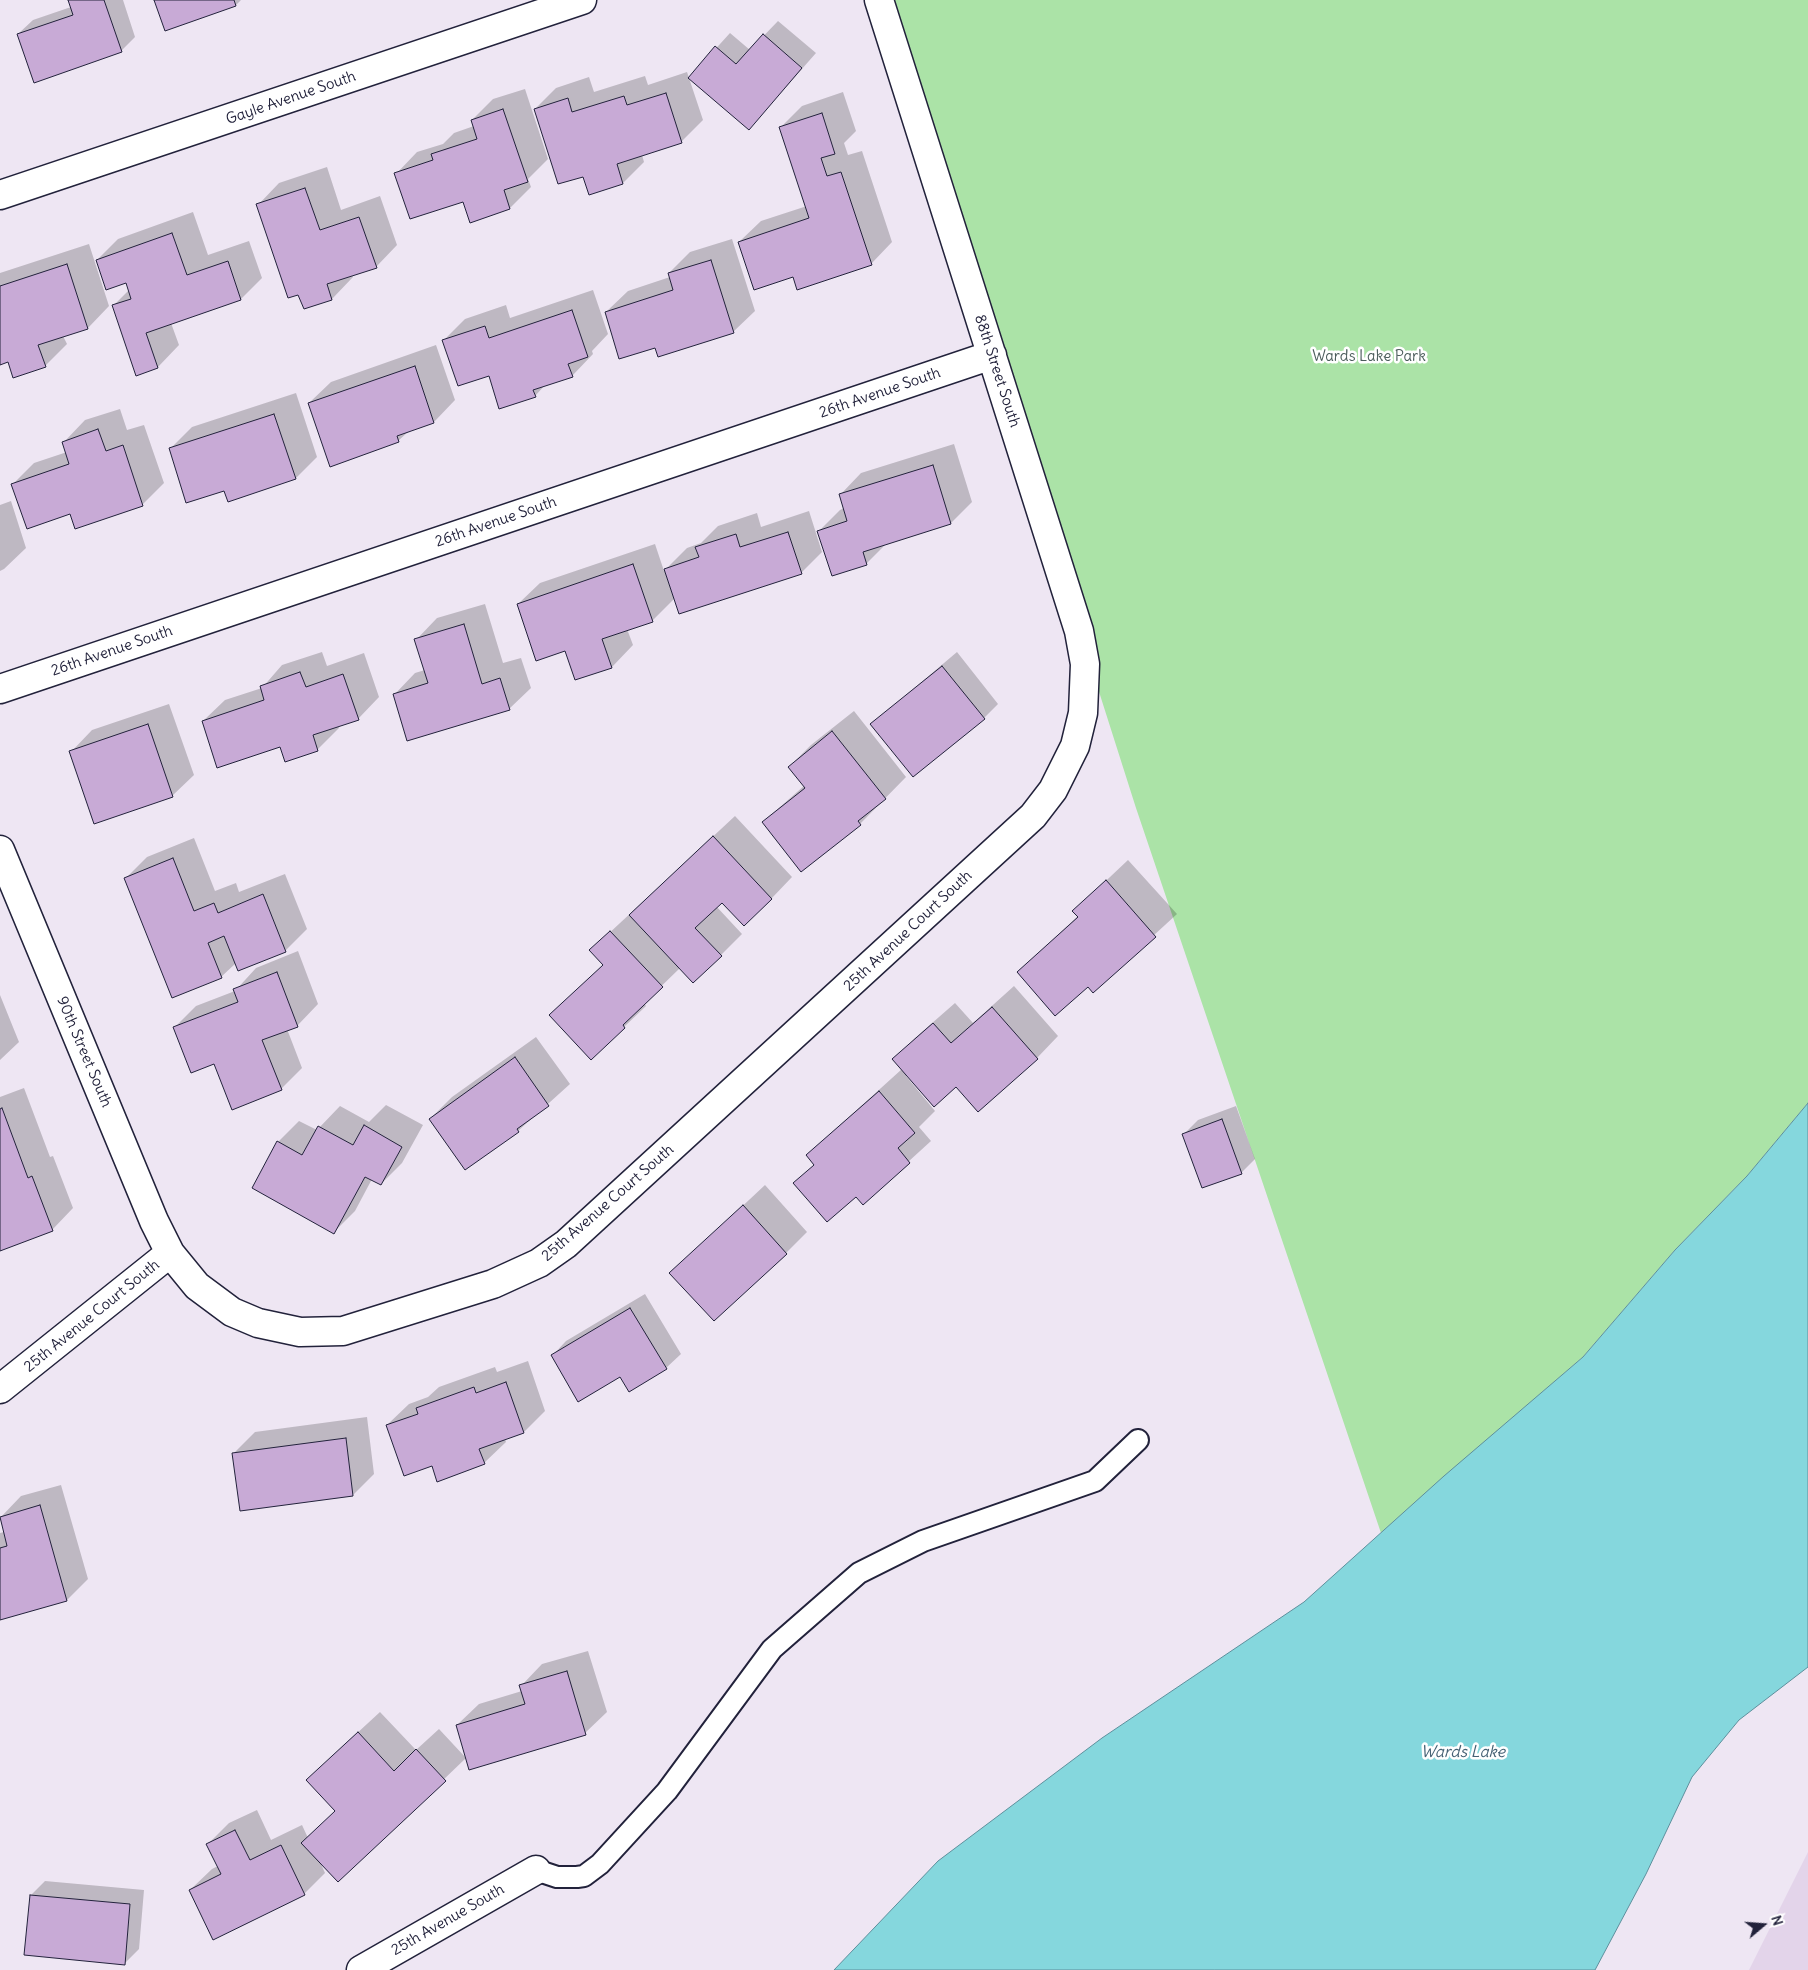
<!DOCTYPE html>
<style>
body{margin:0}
#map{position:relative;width:1808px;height:1970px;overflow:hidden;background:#eee6f3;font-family:Delius,sans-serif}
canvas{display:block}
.north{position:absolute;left:1738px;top:1900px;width:50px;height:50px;-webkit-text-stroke:4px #fff;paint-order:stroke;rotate:72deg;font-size:14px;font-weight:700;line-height:20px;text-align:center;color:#22223b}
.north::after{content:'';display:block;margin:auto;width:18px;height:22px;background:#22223b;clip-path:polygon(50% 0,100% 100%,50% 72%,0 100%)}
</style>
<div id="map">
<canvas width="1808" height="1970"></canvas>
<div class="north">N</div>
</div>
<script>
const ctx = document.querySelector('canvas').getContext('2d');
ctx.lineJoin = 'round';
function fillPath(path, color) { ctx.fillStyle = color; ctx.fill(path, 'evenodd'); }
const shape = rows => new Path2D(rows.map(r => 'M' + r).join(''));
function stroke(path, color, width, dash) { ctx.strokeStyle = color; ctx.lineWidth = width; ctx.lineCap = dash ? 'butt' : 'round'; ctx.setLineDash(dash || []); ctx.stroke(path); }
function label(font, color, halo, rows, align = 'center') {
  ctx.font = font + ' Delius,sans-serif'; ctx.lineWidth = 5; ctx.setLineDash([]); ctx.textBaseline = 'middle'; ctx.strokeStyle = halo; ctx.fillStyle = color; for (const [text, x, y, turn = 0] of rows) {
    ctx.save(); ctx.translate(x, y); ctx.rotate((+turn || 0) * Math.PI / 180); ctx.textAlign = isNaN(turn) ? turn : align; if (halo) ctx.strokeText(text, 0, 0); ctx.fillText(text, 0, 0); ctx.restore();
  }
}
fillPath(shape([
 [1808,1852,1808,1970,1749,1970]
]), '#e3d4ea');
fillPath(shape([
 [879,0,1808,0,1808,1103,1747,1176,1675,1250,1583,1357,1381,1533,1136,808]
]), '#abe3a7');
const water = shape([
 [1808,1103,1808,1667,1739,1720,1692,1777,1646,1874,1595,1970,834,1970,938,1861,1102,1738,1304,1602,1444,1476,1583,1357,1675,1250,1747,1176,1808,1103]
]);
fillPath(water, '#85d7dd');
stroke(water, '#5d8f9c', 1);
fillPath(shape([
 [69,0,123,0,135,37,121,51,18,34,33,20,71,7],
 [155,0,241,0,236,5],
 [778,21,816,53,749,129,690,77,730,33,750,50],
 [687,72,703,120,681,142,642,155,644,162,623,183,590,193,584,175,535,109,556,88,589,77,594,92,645,76,648,85],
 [525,89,548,159,528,179,531,187,510,208,464,200,396,174,417,152,443,144,454,133,474,126,472,120,493,99],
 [843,92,856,131,844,143,848,155,862,151,892,242,871,264,794,275,739,242,761,221,807,206,781,127,802,106],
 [327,167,341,210,380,196,397,245,376,267,352,275,353,277,332,299,305,308,258,205,279,183],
 [193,212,208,255,249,241,262,278,241,299,171,323,179,345,158,367,137,374,114,305,129,290,126,282,97,260,118,239],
 [732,239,755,311,733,332,656,346,606,312,628,291,670,277,669,273,690,252],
 [89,244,109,306,88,328,63,336,67,344,45,366,9,361,0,364,0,273],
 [593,290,608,334,592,351,593,354,572,376,546,384,535,396,489,375,443,341,465,319,506,305,510,318],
 [436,345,455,400,434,422,409,431,398,441,309,403,331,382],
 [296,393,317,457,296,478,225,489,170,449,192,427],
 [120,409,127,430,144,425,164,483,142,505,71,513,13,484,34,463,67,452,64,442,85,420],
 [954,444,972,502,951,523,886,544,866,564,819,531,840,510,844,508,840,495,861,473],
 [11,501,26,548,4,569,0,571,0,505],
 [809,511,822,552,801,573,675,598,652,621,627,629,633,645,612,667,576,679,566,649,518,604,540,583,655,544,664,571,687,548,701,543,718,526,757,513,761,527],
 [485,604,503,663,521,658,531,688,509,709,394,695,415,673,425,670,416,640,437,618],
 [322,652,327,666,364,653,379,697,358,719,338,725,339,728,317,750,280,745,203,721,225,700,262,688,282,665],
 [957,652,998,704,984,718,872,724],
 [169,704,194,775,172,796,71,752,92,730],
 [854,711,906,777,860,824,763,822,805,785,789,767,811,745],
 [735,816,792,877,771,899,722,901,716,906,742,934,721,955,680,968,644,1003,646,1006,624,1027,572,994,604,964,591,950],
 [194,838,215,891,236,883,239,892,285,874,307,929,285,951,236,963,221,977,126,878,147,857],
 [1128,860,1177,914,1093,991,1088,986,1018,972,1078,916,1074,911],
 [298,951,318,1004,297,1026,287,1029,302,1068,281,1089,214,1062,175,1027,196,1006,235,991,256,968],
 [1014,986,1058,1036,1037,1058,978,1110,956,1086,907,1075,906,1076,935,1111,919,1127,931,1141,863,1203,856,1195,795,1184,815,1164,807,1155,902,1069,894,1060,915,1038,955,1003,973,1023],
 [0,995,19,1042,0,1060],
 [536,1037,570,1084,518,1131,430,1119,452,1097],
 [24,1088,50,1157,53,1156,73,1208,52,1230,0,1250,0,1097],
 [386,1105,423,1125,402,1163,381,1184,372,1179,355,1211,334,1232,278,1142,299,1121,317,1130,340,1106,369,1122],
 [1236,1106,1255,1159,1241,1173,1184,1134,1198,1120],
 [765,1185,807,1232,786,1253,671,1273],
 [645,1294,681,1354,666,1368,630,1390,621,1376,552,1356,566,1341],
 [528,1361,545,1411,524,1432,505,1439,506,1442,484,1463,433,1465,387,1425,409,1404,428,1397,439,1387,495,1367,497,1372],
 [367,1417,374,1474,353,1495,234,1453,255,1432],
 [61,1485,88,1579,67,1600,0,1619,0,1533,4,1532,0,1518,21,1496],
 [588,1651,607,1712,585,1733,457,1725,479,1704,522,1691,521,1686,542,1664],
 [380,1712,416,1750,439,1729,466,1758,338,1881,321,1864,325,1873,304,1894,190,1890,212,1869,218,1866,208,1844,229,1823,257,1810,271,1840,302,1825,308,1838,337,1810,329,1759],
 [45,1881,144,1890,139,1949,124,1964,25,1954,31,1895]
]), '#0003');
const building = shape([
 [68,0,104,0,122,52,34,83,17,34,73,15,68,0],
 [154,0,234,0,236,6,165,31,154,0],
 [763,34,802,68,749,130,688,78,715,46,736,64,763,34],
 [666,93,682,143,617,164,623,184,589,195,583,177,558,184,534,109,568,98,572,112,624,96,627,105,666,93],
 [503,109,528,182,504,190,510,209,470,223,463,202,410,219,394,173,433,160,431,154,477,139,471,120,503,109],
 [822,113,835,154,821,158,827,176,841,172,872,265,797,290,793,277,754,290,738,242,809,218,779,127,822,113],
 [305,188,320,230,359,217,377,268,327,284,332,300,304,309,298,295,288,298,256,204,305,188],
 [172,233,187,275,228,261,241,300,146,333,158,368,136,376,112,305,131,299,126,283,106,290,96,260,172,233],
 [711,260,734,333,658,357,655,348,619,359,605,312,673,290,668,273,711,260],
 [67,264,88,329,38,345,46,367,13,378,8,362,0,365,0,286,67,264],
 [572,310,588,357,568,364,573,377,533,390,536,397,499,409,489,376,458,386,442,340,485,326,489,338,572,310],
 [415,366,434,423,397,436,399,442,330,467,308,403,415,366],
 [274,414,296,479,228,502,224,491,186,503,169,448,274,414],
 [98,429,106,451,123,445,143,506,75,529,70,514,27,529,11,484,69,464,62,442,98,429],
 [933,465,951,524,863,552,867,565,832,576,817,531,847,521,839,494,933,465],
 [788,532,802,574,679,614,664,569,699,557,695,547,736,534,740,547,788,532],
 [633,564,653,622,602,639,612,668,575,680,565,651,536,661,517,604,633,564],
 [464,624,482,684,500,678,510,710,407,741,393,694,428,683,414,639,464,624],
 [942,666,985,719,913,777,870,724,942,666],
 [300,672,306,687,343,674,359,720,313,735,318,751,285,762,280,747,217,768,202,721,264,700,260,686,300,672],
 [148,724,173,797,94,824,69,751,148,724],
 [832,731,886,799,858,821,861,825,801,872,762,822,805,788,788,767,832,731],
 [713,836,772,899,744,926,722,903,695,928,722,956,693,983,629,915,713,836],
 [173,858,194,911,214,903,218,913,263,894,286,952,238,971,224,936,208,943,222,978,172,998,124,878,173,858],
 [1106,880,1156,937,1093,993,1088,987,1055,1016,1017,972,1078,917,1072,911,1106,880],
 [610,931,663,987,623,1025,625,1028,591,1060,549,1015,603,965,589,950,610,931],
 [277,972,298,1027,262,1040,282,1090,232,1110,214,1064,191,1073,173,1027,238,1002,233,989,277,972],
 [992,1007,1038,1059,978,1112,956,1087,934,1107,892,1059,933,1023,951,1043,992,1007],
 [515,1057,549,1106,517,1129,519,1132,465,1170,429,1119,515,1057],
 [879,1091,915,1133,898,1148,910,1163,863,1205,856,1197,827,1222,793,1183,814,1165,806,1155,879,1091],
 [2,1108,28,1178,32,1176,53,1231,0,1251,0,1109,2,1108],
 [1222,1119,1242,1174,1202,1188,1182,1134,1222,1119],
 [364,1125,402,1147,381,1185,365,1177,334,1234,252,1188,277,1141,302,1155,318,1126,353,1145,364,1125],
 [743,1205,787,1254,714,1321,669,1273,743,1205],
 [630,1308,667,1369,629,1392,620,1377,578,1402,551,1355,630,1308],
 [506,1382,524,1433,479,1449,485,1464,437,1482,432,1466,404,1476,386,1425,418,1414,416,1408,474,1387,476,1393,506,1382],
 [346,1438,353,1496,240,1511,232,1453,346,1438],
 [40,1505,67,1601,0,1620,0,1548,7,1546,0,1517,40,1505],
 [567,1671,586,1735,469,1770,456,1725,525,1704,519,1685,567,1671],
 [358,1732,394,1771,416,1749,446,1781,338,1882,301,1843,335,1811,306,1780,358,1732],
 [235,1830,250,1860,281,1845,305,1895,213,1940,189,1890,221,1874,206,1844,235,1830],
 [30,1895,130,1904,125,1965,24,1955,30,1895]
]);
fillPath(building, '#c8aad6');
stroke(building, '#22223b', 1);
const service = shape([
 [536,1870,557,1877,577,1877,584,1876,600,1864,667,1791,772,1649,859,1573,923,1541,1095,1481,1138,1440]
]);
const minor = shape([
 [0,195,582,0],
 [0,689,992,355],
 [0,850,154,1221,170,1253,197,1286,232,1312,258,1323,300,1332,343,1331,493,1284,539,1263,566,1244,1033,816,1053,790,1075,746,1083,713,1085,664,1079,631,879,0],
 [0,1389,170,1253],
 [361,1970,536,1870]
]);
stroke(service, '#22223b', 24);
stroke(minor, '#22223b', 31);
stroke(service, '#fff', 20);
stroke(minor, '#fff', 28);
label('15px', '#22223b', '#fff', [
 ["Gayle Avenue South",291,98,-19],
 ["88th Street South",997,371,72],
 ["26th Avenue South",880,393,-19],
 ["26th Avenue South",496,522,-19],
 ["26th Avenue South",112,651,-19],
 ["25th Avenue Court South",908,931,-43],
 ["90th Street South",84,1052,67],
 ["25th Avenue Court South",608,1203,-41],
 ["25th Avenue Court South",92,1316,-39],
 ["25th Avenue South",448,1920,-30]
]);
label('15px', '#4b5c5b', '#fff', [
 ["Wards Lake Park",1369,357]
]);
label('italic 16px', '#456174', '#fff', [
 ["Wards Lake",1463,1752]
]);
</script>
